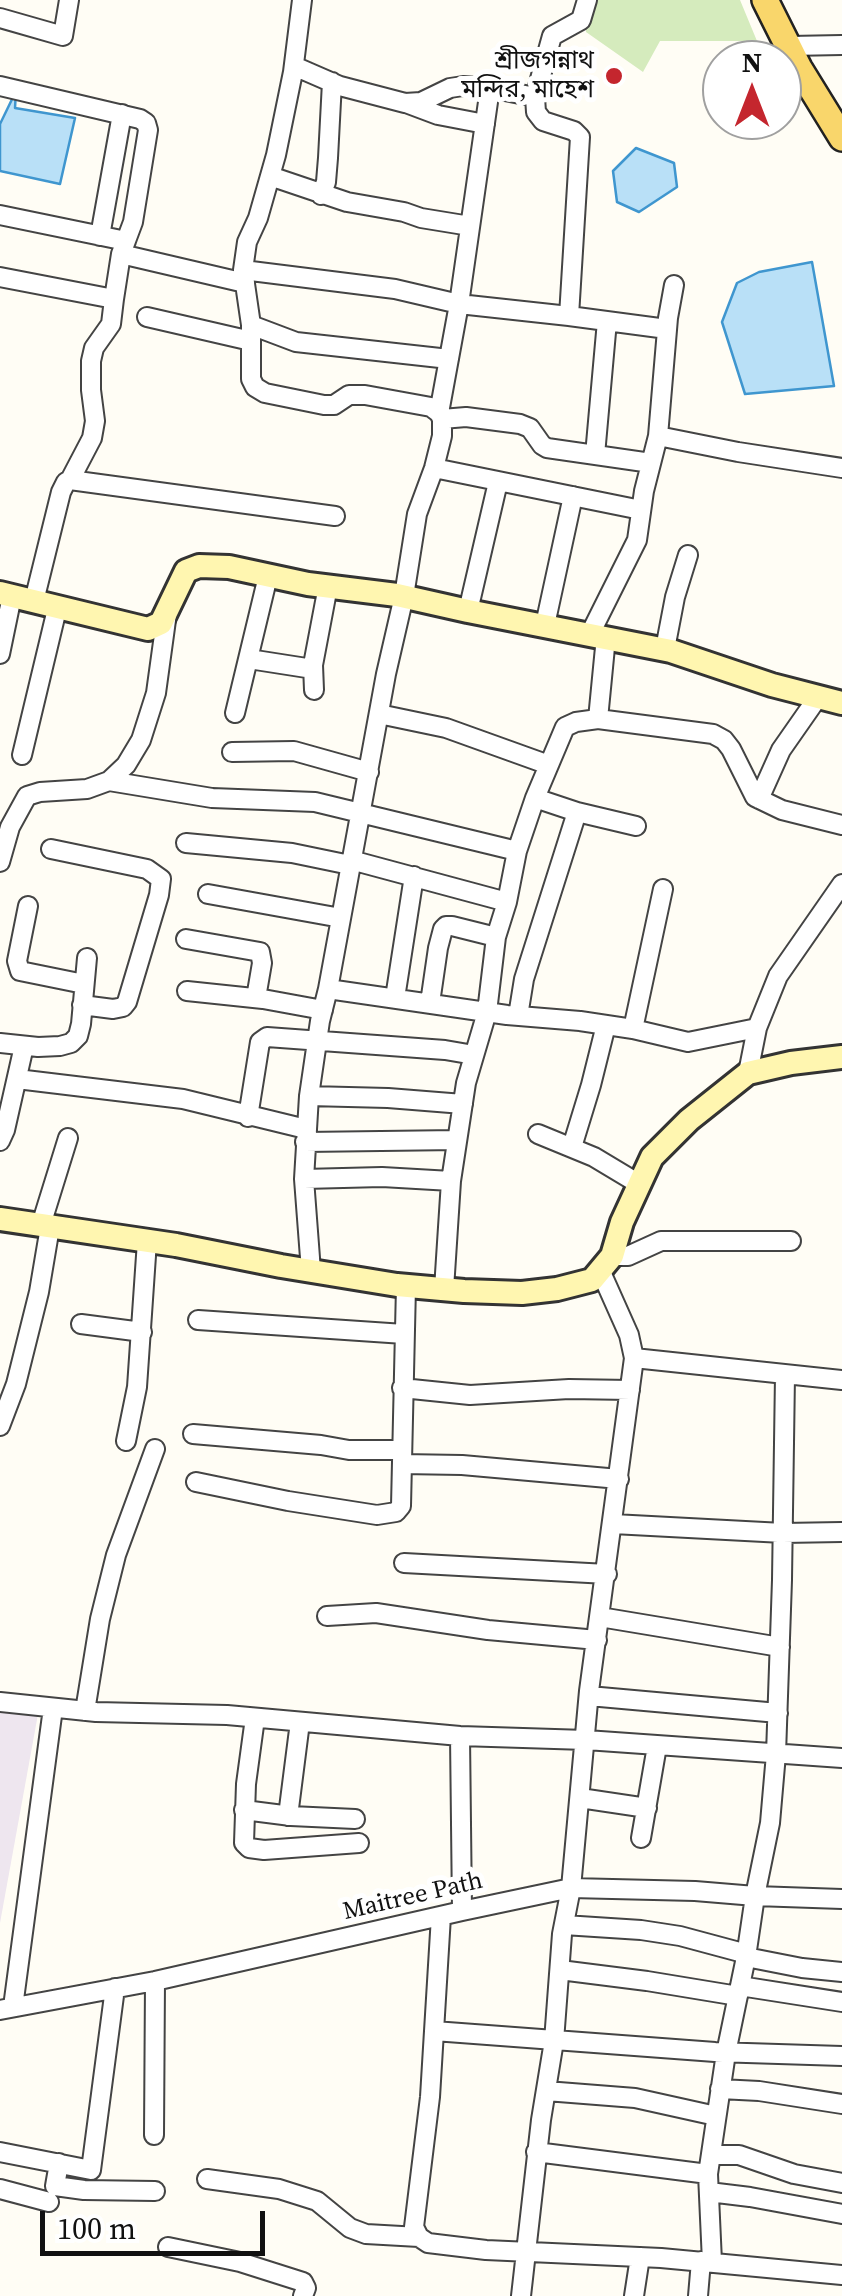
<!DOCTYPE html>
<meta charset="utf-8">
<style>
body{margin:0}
#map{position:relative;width:842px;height:2296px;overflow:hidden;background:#fffdf5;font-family:"Source Serif 4",serif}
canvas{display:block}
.north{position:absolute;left:702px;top:40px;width:100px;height:100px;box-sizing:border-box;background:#fff;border:2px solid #a0a0a0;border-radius:50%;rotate:0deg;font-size:28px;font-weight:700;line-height:40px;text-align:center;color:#111}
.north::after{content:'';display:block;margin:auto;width:35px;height:45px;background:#c4262e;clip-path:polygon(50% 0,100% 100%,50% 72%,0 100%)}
.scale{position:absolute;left:40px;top:2211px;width:225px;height:45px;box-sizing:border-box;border:5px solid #111;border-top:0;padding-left:12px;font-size:30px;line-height:35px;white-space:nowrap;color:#111;-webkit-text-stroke:8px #fff;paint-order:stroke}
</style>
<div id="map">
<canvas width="842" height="2296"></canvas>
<div class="north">N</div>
<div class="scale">100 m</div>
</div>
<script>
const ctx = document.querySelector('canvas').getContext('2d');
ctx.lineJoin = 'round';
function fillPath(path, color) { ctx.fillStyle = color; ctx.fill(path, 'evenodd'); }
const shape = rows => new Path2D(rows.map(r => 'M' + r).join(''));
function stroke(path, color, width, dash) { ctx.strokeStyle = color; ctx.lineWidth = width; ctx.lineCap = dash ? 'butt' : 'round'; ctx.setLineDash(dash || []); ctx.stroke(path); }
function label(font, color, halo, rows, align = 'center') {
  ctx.font = font + ' "Source Serif 4","Noto Sans Bengali",serif'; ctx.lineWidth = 10; ctx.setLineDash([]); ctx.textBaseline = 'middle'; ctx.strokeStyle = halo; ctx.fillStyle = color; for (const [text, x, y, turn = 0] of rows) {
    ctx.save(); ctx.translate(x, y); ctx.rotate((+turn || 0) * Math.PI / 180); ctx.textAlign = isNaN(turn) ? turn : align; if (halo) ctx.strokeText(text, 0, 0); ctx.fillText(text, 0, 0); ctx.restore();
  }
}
fillPath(shape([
 [0,1693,40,1703,0,1923]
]), '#eee6ef');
fillPath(shape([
 [587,0,740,0,757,41,660,41,643,72,586,32]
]), '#d5ebbd');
const water = shape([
 [16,91,15,108,75,118,60,184,0,171,0,124,16,91],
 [636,148,674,163,677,187,639,212,617,202,613,171,636,148],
 [812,262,834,386,745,394,722,322,737,283,759,272,812,262]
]);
fillPath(water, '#b9e0f7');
stroke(water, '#3f96cf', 2.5);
const street = shape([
 [302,0,293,72,276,155,258,218,247,242,243,270,251,325,251,379,255,387,265,393,324,405,334,405,349,395,365,395,431,407,439,413,442,419,442,436,434,468,417,514,404,596,386,674,328,989,320,1021,309,1096,304,1179,311,1271],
 [0,18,63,36,69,0],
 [790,46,842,45],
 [294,66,340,86,405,103,421,102,450,88,463,86,490,88,535,97],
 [0,86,140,119,146,123,148,130,133,222,121,254,114,299,0,277],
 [406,103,438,115,485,124],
 [270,176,347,202,404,212,421,218,470,226],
 [321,195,326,182,328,158,332,82],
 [0,215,126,241],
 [100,236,122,114],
 [121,254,245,283],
 [243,270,395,289,459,304,569,316,580,137,574,131,543,121,536,112,535,97,552,36,581,20,587,0],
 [569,316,667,329],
 [147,317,251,341],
 [251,325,296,342,449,359],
 [439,413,459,304,490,88],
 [442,419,466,417,520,424,530,428,542,445,547,448,651,463],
 [658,436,738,452,842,468],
 [595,455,607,321],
 [434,468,641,510],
 [70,480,92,438,95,421,91,390,91,361,94,348,111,324,114,299],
 [34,601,61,492,66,482,70,480,335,516],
 [468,611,498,482],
 [545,625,573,496],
 [590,634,637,540,644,491,658,436,668,318,674,285],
 [606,637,598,719,713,734,724,740,731,749,755,797,782,810,842,825],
 [665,649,675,597,688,555],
 [0,654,12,596],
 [249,659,313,669],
 [314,690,313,665,328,586],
 [235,713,268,576],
 [379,714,446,728,549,765],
 [232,752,294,751,369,772],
 [22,755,57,609],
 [109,781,212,798,315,802,517,851],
 [535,798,577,812,636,826],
 [759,799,781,750,818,697],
 [186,843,292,853,350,865],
 [51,849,147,869,161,879,159,895,127,1002,123,1007,113,1009,82,1005],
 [351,860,507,902],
 [0,862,10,827,27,796,40,792,87,789,109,781,126,765,141,740,156,693,167,613],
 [208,894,341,918],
 [28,906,17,961,20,971,84,984],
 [186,939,260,952,262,963,256,998],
 [328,989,507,1015,580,1021,633,1029,688,1042,757,1028],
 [187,991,263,999,323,1010],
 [395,998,414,876],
 [430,1003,438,948,443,929,446,926,452,926,496,937],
 [518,1016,524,979,577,812],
 [633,1029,663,889],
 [0,1043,38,1047,60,1046,71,1043,78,1036,81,1024,87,958],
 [748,1073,757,1028,778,976,842,884],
 [17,1079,183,1099,306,1129],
 [309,1096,388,1098,463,1104],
 [248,1117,260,1042,267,1037,445,1050,474,1055],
 [538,1134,594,1157,639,1184],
 [0,1141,5,1130,24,1046],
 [305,1142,457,1140],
 [572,1147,591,1085,606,1025],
 [304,1179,382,1177,451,1181],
 [41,1225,68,1138],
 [612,1256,628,1256,661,1241,791,1241],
 [600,1270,629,1335,634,1358,842,1380],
 [444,1289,451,1181,466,1083,487,1012,496,937,507,902,517,851,535,798,565,727,576,722,598,719],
 [198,1320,404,1334],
 [81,1324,142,1332],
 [402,1388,470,1395,569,1389,630,1390],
 [0,1426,16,1384,39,1292,50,1227],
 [193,1434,321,1445,349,1450,402,1450],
 [126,1441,137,1387,147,1241],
 [402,1464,462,1465,619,1479],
 [196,1482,288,1501,377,1515,396,1512,401,1506,406,1286],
 [613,1524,783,1533,842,1532],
 [404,1563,607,1574],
 [327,1616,376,1613,488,1630,597,1640],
 [600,1617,780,1647],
 [589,1696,778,1713],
 [0,1702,96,1712,227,1715,460,1736,586,1740,842,1758],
 [85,1711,100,1619,116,1555,155,1449],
 [255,1718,246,1784,244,1843,249,1848,264,1850,359,1843],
 [460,1736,462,1911],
 [580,1798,647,1808],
 [244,1810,291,1816,355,1819],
 [288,1816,300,1722],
 [641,1838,657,1746],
 [441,1916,430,2097,414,2227,419,2237,428,2243,486,2250,661,2258,842,2275],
 [564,1925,641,1930,680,1936,747,1954],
 [746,1957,802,1968,842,1972],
 [560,1970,647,1981,738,1996],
 [740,1986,842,2002],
 [13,2007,53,1708],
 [0,2010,155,1981,462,1911,571,1888,695,1891,755,1896,842,1899],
 [434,2031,715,2052,842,2056],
 [720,2089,759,2091,842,2104],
 [546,2091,635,2098,716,2116],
 [154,2135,155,1981],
 [0,2152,91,2170,115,1988],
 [536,2152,708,2174],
 [711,2155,739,2155,794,2174,842,2183],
 [59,2163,55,2186,84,2190,155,2191],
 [207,2179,279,2189,317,2201,350,2228,366,2234,419,2237],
 [0,2189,49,2202],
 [709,2192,750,2197,842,2214],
 [168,2247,240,2262,303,2282,306,2288,303,2296],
 [712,2262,708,2174,726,2053,746,1957,755,1896,770,1823,776,1754,782,1580,785,1375],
 [521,2296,541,2120,554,2041,562,1934,571,1888,589,1691,634,1358],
 [634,2296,640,2257],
 [698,2296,701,2261]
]);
const secondary = shape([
 [0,593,148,629,161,623,186,571,199,566,229,567,308,584,397,595,468,611,671,651,772,685,842,703],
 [0,1219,176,1245,281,1266,397,1285,464,1291,522,1293,557,1289,592,1280,612,1256,622,1222,652,1157,689,1120,748,1073,791,1063,842,1057]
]);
const primary = shape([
 [765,0,799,68,842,138]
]);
stroke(street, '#444', 22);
stroke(secondary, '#333', 28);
stroke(primary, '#222', 30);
stroke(street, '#fff', 18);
stroke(secondary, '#fff6b0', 22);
stroke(primary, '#f9d66b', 25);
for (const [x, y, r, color] of [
 [614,76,10,"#c4262e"]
]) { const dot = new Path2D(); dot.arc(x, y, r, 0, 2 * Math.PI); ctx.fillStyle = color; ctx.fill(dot); stroke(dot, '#fff', 4); }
label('25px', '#111', '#fff', [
 ["শ্রীজগন্নাথ",594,62],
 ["মন্দির, মাহেশ",594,91]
], 'right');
label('25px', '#111', '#fff', [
 ["Maitree Path",413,1897,-13]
]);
</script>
